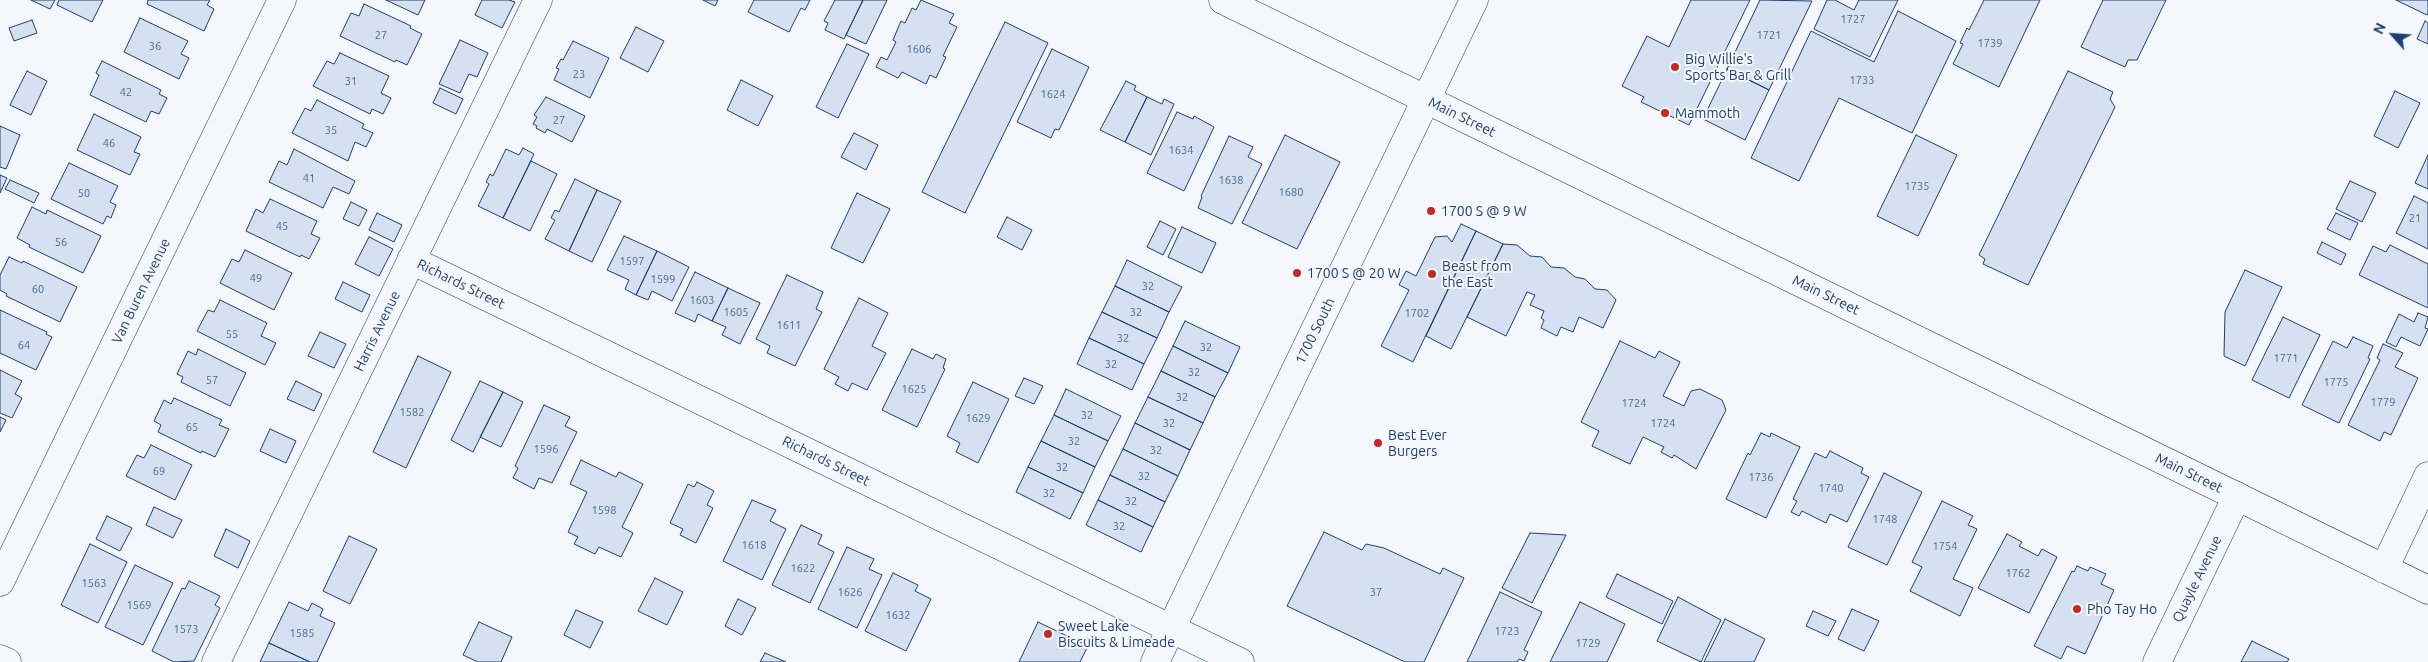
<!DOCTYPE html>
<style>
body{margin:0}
#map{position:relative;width:2428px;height:662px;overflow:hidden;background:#f4f7fb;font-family:Ubuntu,sans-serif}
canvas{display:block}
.north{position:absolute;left:2368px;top:10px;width:50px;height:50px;-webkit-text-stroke:4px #f4f7fb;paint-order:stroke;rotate:296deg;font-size:14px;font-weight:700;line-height:20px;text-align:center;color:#1d3f73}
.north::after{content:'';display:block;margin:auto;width:18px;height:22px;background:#1d3f73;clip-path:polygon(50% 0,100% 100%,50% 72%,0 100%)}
</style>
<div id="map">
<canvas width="2428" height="662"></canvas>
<div class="north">N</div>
</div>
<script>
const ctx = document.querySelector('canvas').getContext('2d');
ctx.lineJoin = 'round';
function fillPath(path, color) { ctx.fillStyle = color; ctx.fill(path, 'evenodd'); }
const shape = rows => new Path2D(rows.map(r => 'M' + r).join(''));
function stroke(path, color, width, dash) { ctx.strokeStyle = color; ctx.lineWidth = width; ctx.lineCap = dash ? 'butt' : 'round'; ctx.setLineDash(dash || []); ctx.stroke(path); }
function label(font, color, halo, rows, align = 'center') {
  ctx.font = font + ' Ubuntu,sans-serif'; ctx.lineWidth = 4; ctx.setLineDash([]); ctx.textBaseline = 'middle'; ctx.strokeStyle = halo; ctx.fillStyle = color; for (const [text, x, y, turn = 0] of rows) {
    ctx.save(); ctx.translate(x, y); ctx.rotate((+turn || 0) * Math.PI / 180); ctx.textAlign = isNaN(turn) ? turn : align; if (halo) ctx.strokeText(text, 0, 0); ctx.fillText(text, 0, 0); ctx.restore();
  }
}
const building = shape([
 [31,0,55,0,50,9,31,0],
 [59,0,103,0,92,22,57,5,59,0],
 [148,0,210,0,207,5,214,9,204,31,147,4,148,0],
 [386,0,425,0,418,15,386,0],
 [482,0,509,0,515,2,502,28,475,15,482,0],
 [703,0,718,0,715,6,703,0],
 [754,0,810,0,805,10,801,8,789,32,748,12,754,0],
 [835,0,863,0,844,39,825,30,828,23,824,21,835,0],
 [863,0,887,0,866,44,846,35,863,0],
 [921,0,954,14,949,23,957,27,943,56,946,57,936,78,930,75,926,84,902,72,898,78,876,67,881,57,887,60,896,42,893,40,901,21,905,23,912,8,916,10,921,0],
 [1691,0,1750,0,1689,125,1641,102,1644,97,1622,86,1647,36,1669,47,1691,0],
 [1760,0,1812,1,1769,90,1727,69,1760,0],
 [1827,0,1835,0,1854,10,1859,0,1898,0,1870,57,1814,29,1827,0],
 [1984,0,2040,0,1999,87,1953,64,1963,44,1960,43,1967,28,1969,30,1984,0],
 [2103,0,2166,0,2137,60,2128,60,2125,67,2081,47,2103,0],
 [2396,0,2428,0,2428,13,2427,15,2396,0],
 [364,4,411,26,410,28,422,34,407,65,396,60,395,62,340,36,351,13,359,16,364,4],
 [1898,11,1956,41,1912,133,1839,98,1799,181,1751,158,1811,31,1874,62,1898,11],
 [140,18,188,41,181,54,189,58,179,79,124,52,140,18],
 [32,20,37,33,14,41,9,28,32,20],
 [2425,21,2428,23,2428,44,2417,39,2425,21],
 [1005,22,1048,43,965,213,922,192,1005,22],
 [636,27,664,41,648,72,620,58,636,27],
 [460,40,488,53,477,77,469,74,460,93,439,84,460,40],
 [573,41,609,58,590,98,554,80,559,69,556,68,561,59,563,60,573,41],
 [847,44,869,54,838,118,816,107,847,44],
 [1052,49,1089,67,1059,130,1055,129,1051,138,1017,122,1052,49],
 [340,53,389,76,381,93,391,98,383,114,372,109,370,114,313,86,327,61,334,64,340,53],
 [102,61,161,90,159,94,167,98,159,114,151,111,146,122,90,95,99,75,96,73,102,61],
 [1727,69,1769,90,1745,140,1703,119,1727,69],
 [27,71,47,81,31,115,10,105,27,71],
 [2068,71,2113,92,2110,99,2115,107,2028,285,1983,264,1985,259,1979,255,2068,71],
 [741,80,773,96,758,126,727,110,741,80],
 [1126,81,1136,86,1134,90,1147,97,1125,142,1100,130,1126,81],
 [440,88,463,99,456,114,433,103,440,88],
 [2395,91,2420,103,2398,148,2374,136,2395,91],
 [546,97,585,116,572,142,547,129,545,133,536,128,537,126,533,124,537,117,534,115,546,97],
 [1147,97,1162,104,1164,99,1174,104,1151,155,1125,142,1147,97],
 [317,100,364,124,362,128,373,133,366,147,355,142,348,161,292,133,305,108,311,111,317,100],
 [1177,112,1193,119,1194,116,1214,127,1184,191,1147,173,1177,112],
 [94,114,141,137,134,152,140,154,130,175,77,150,94,114],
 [0,126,20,135,6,169,0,167,0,126],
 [854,133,878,145,866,170,841,157,854,133],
 [1285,135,1340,162,1297,249,1242,223,1285,135],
 [1916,135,1957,155,1918,236,1877,216,1916,135],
 [1229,136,1253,147,1248,157,1262,164,1232,224,1198,208,1202,197,1201,196,1229,136],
 [523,148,534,154,503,218,478,206,489,184,486,182,490,174,493,176,506,149,519,155,523,148],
 [294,149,355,181,349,194,333,187,323,208,269,182,279,161,287,165,294,149],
 [2428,155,2428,189,2415,183,2428,155],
 [531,161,557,174,530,231,503,218,531,161],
 [69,163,118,186,110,202,116,205,111,218,107,216,103,224,51,199,69,163],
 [0,175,7,178,0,193,0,175],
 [575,179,597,190,569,251,545,239,555,220,551,218,555,210,559,212,575,179],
 [10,180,39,193,34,203,5,189,10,180],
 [2350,181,2376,193,2362,222,2336,209,2350,181],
 [597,190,621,201,592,262,569,251,597,190],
 [857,193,890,209,863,263,831,248,857,193],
 [2414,196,2428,203,2428,249,2396,233,2414,196],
 [270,199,317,221,311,234,320,238,309,259,301,255,300,257,246,231,256,209,263,213,270,199],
 [351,202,367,210,359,226,343,219,351,202],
 [32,207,46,214,47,210,101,236,83,273,29,247,30,245,17,238,32,207],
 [377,213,402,225,394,242,369,230,377,213],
 [2336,213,2358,223,2350,240,2327,229,2336,213],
 [1007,217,1032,230,1022,250,997,237,1007,217],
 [1160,221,1176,229,1163,255,1147,247,1160,221],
 [1461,224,1476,231,1413,362,1381,346,1409,290,1399,285,1406,271,1416,276,1435,237,1447,236,1452,242,1461,224],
 [1182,227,1216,243,1202,273,1168,257,1182,227],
 [1476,231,1503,244,1451,349,1426,336,1476,231],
 [624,236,657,251,636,295,625,289,629,280,607,270,624,236],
 [369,237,393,249,379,276,355,264,369,237],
 [2322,242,2346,254,2341,265,2317,253,2322,242],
 [1503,244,1517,245,1530,256,1542,257,1551,267,1564,268,1575,277,1585,279,1595,289,1607,290,1616,300,1603,328,1579,317,1573,332,1561,327,1557,336,1541,328,1544,320,1541,318,1544,311,1530,305,1535,295,1527,292,1506,336,1467,317,1503,244],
 [2390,245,2428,264,2428,308,2359,275,2373,246,2386,252,2390,245],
 [245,250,292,273,274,310,220,283,232,259,239,262,245,250],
 [657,251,689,267,672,301,652,291,648,300,636,295,657,251],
 [9,257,22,263,23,261,77,287,60,322,6,296,7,294,0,290,0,275,9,257],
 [1127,260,1182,287,1169,312,1115,286,1127,260],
 [2245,270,2282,287,2245,366,2224,356,2225,312,2245,270],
 [695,272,728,288,712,321,698,314,695,322,675,313,695,272],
 [787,275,823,292,816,309,822,312,795,366,767,353,770,346,756,339,787,275],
 [343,282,370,295,362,312,335,299,343,282],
 [1115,286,1169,312,1157,338,1102,312,1115,286],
 [728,288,760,303,740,344,722,335,726,327,712,321,728,288],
 [859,298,888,313,872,346,886,353,867,390,852,383,848,391,835,384,839,377,824,369,859,298],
 [220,300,267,323,261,336,276,343,265,365,197,331,208,310,214,312,220,300],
 [0,310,47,332,46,334,52,337,36,370,0,353,0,310],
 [1102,312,1157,338,1144,364,1089,338,1102,312],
 [2418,313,2428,317,2425,328,2428,329,2420,346,2401,337,2396,347,2386,342,2399,314,2414,322,2418,313],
 [2283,317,2320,335,2289,398,2252,380,2283,317],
 [1185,321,1240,347,1228,373,1173,346,1185,321],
 [320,332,346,344,334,368,308,356,320,332],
 [2353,337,2373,346,2368,358,2370,359,2339,423,2302,405,2333,341,2347,348,2353,337],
 [1089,338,1144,364,1132,390,1077,364,1089,338],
 [1620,341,1655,358,1659,351,1680,362,1663,396,1684,406,1691,391,1700,389,1722,400,1726,410,1696,469,1674,455,1672,458,1661,452,1664,447,1643,437,1630,464,1592,446,1599,431,1581,422,1620,341],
 [2383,344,2403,353,2395,367,2418,378,2391,435,2384,432,2380,441,2348,425,2380,360,2377,358,2383,344],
 [1173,346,1228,373,1215,397,1161,371,1173,346],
 [198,349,246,373,230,406,181,382,183,377,177,374,188,351,196,355,198,349],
 [912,349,933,359,936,354,946,359,943,368,945,369,917,427,882,410,912,349],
 [418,356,451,372,406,468,373,452,418,356],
 [0,370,22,381,15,394,22,398,12,418,0,413,0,370],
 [1161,371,1215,397,1203,423,1148,397,1161,371],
 [1024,378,1043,386,1034,404,1015,396,1024,378],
 [296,381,322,394,314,411,287,399,296,381],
 [480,381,503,392,473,452,451,440,480,381],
 [973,382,1009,399,978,463,956,452,960,443,947,436,973,382],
 [1066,389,1121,416,1108,441,1054,415,1066,389],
 [503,392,523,402,501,447,480,437,503,392],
 [1148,397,1203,423,1190,450,1135,423,1148,397],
 [174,398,222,420,219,425,229,429,215,457,202,451,201,453,158,432,161,425,154,421,164,400,171,404,174,398],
 [544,405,570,417,565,426,577,432,552,483,539,478,534,489,513,478,518,468,515,466,544,405],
 [1054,415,1108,441,1095,467,1041,441,1054,415],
 [0,417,6,420,0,432,0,417],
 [1135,423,1190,450,1178,476,1123,449,1135,423],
 [270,429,296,441,286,463,260,451,270,429],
 [1761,433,1770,437,1771,433,1800,447,1766,518,1726,499,1748,453,1750,455,1761,433],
 [1041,441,1095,467,1083,493,1028,467,1041,441],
 [151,445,192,465,175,500,126,476,137,455,144,458,151,445],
 [1123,449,1178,476,1165,502,1110,475,1123,449],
 [1830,451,1863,468,1861,473,1869,477,1847,522,1830,514,1826,523,1802,511,1799,516,1791,512,1797,501,1793,499,1815,453,1826,458,1830,451],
 [581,460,616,477,619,472,643,484,622,527,633,533,621,557,599,547,595,554,574,544,578,537,568,532,587,492,570,484,581,460],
 [1028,467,1083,493,1070,519,1016,492,1028,467],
 [1884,473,1922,492,1887,565,1848,547,1884,473],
 [1110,475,1165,502,1153,527,1098,500,1110,475],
 [697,482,714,491,707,505,713,508,696,543,680,535,683,529,670,523,688,484,694,487,697,482],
 [752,500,776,510,770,521,786,529,762,580,723,561,752,500],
 [1098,500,1153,527,1141,552,1086,525,1098,500],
 [1942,501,1973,516,1968,525,1977,529,1953,579,1973,588,1960,616,1910,591,1922,567,1912,562,1942,501],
 [154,507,182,520,173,538,146,525,154,507],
 [107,516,132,528,120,551,96,539,107,516],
 [801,525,822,535,818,544,834,552,810,603,772,585,801,525],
 [226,529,250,541,238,568,214,556,226,529],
 [1324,532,1362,550,1366,544,1384,548,1440,574,1443,568,1464,578,1424,662,1405,662,1287,606,1324,532],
 [1530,533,1566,535,1532,603,1502,588,1530,533],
 [2007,534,2022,542,2019,546,2038,556,2042,549,2057,557,2029,613,1978,588,2007,534],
 [349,536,377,549,350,604,323,591,349,536],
 [90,544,127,562,98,623,61,605,90,544],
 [847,547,874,559,869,569,882,575,857,628,818,609,847,547],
 [135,565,173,583,143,645,105,627,135,565],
 [2077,566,2088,571,2090,567,2106,574,2101,584,2114,590,2085,654,2067,646,2061,659,2034,646,2072,571,2074,572,2077,566],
 [893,573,918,585,915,591,931,599,906,651,865,631,893,573],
 [1617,574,1673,601,1662,624,1606,597,1617,574],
 [655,578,683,592,667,625,638,611,655,578],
 [189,581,220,596,215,605,220,608,194,661,174,662,152,651,182,588,185,589,189,581],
 [1500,592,1542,612,1524,650,1528,652,1524,661,1519,659,1517,662,1467,662,1500,592],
 [1678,597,1721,620,1701,662,1657,641,1678,597],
 [738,599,756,608,742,635,725,626,738,599],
 [289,602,308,611,312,603,323,609,320,616,335,623,317,662,310,662,269,643,289,602],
 [1580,602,1625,624,1607,662,1550,662,1580,602],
 [1852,609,1879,621,1864,651,1838,639,1852,609],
 [576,610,603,622,590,648,564,635,576,610],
 [1813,611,1836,621,1828,636,1806,626,1813,611],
 [1725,619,1765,639,1754,662,1704,662,1725,619],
 [479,622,512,637,501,662,478,662,463,655,479,622],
 [1038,622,1088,646,1080,662,1019,662,1038,622],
 [2252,641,2289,659,2287,662,2241,662,2252,641],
 [269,643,310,662,260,662,269,643],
 [765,653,786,662,760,662,765,653]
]);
fillPath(building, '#d5e0f0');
stroke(building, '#1d3f73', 1);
const street = shape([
 [411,260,1240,662],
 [2384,569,2428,476],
 [0,582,282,0],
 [0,659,7,662],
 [216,662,538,0],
 [2157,662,2237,496]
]);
const secondary = shape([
 [1223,0,2428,590],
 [1155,662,1474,0]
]);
stroke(street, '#1d3f73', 29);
stroke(secondary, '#1d3f73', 29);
stroke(street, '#f4f7fb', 28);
stroke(secondary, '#f4f7fb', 28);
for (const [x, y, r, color] of [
 [1675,67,5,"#c62828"],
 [1665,113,5,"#c62828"],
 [1431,211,5,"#c62828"],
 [1297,273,5,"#c62828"],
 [1432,274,5,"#c62828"],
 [1378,443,5,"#c62828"],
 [2077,609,5,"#c62828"],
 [1048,634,5,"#c62828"]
]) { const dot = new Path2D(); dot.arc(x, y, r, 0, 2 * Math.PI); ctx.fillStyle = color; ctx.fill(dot); stroke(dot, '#f4f7fb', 2); }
label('11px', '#4b6792', null, [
 ["1727",1853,19],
 ["27",381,35],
 ["1721",1769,35],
 ["1739",1990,43],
 ["36",155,46],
 ["1606",919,49],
 ["23",579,74],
 ["1733",1862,80],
 ["31",351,81],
 ["42",126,92],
 ["1624",1053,94],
 ["27",559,120],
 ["35",331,130],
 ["46",109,143],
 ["1634",1181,150],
 ["41",309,178],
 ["1638",1231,180],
 ["1735",1917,186],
 ["1680",1291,192],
 ["50",84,193],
 ["21",2415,218],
 ["45",282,226],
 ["56",61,242],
 ["1597",632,261],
 ["49",256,278],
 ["1599",663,279],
 ["32",1148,286],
 ["60",38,289],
 ["1603",702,300],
 ["1605",736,312],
 ["32",1136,312],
 ["1702",1417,313],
 ["1611",789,325],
 ["55",232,334],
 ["32",1123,338],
 ["64",24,345],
 ["32",1206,347],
 ["1771",2286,358],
 ["32",1111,364],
 ["32",1194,372],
 ["57",212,380],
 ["1775",2336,382],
 ["1625",914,389],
 ["32",1182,397],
 ["1779",2383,402],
 ["1724",1634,403],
 ["1582",412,412],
 ["32",1087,415],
 ["1629",978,418],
 ["32",1169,423],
 ["1724",1663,423],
 ["65",192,427],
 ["32",1074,441],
 ["1596",546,449],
 ["32",1156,450],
 ["32",1062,467],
 ["69",159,471],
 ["32",1144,476],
 ["1736",1761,477],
 ["1740",1831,488],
 ["32",1049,493],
 ["32",1131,501],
 ["1598",604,510],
 ["1748",1885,519],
 ["32",1119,526],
 ["1618",754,545],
 ["1754",1945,546],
 ["1622",803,568],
 ["1762",2018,573],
 ["1563",94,583],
 ["1626",850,592],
 ["37",1376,592],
 ["1569",139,605],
 ["1632",898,615],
 ["1573",186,629],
 ["1723",1507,631],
 ["1585",302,633],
 ["1729",1588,643]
]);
label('14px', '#1d3f73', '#f4f7fb', [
 ["Big Willie's",1685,59],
 ["Sports Bar & Grill",1685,75],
 ["Mammoth",1675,113],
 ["1700 S @ 9 W",1441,211],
 ["Beast from",1442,266],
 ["the East",1442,282],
 ["1700 S @ 20 W",1307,273],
 ["Best Ever",1388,435],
 ["Burgers",1388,451],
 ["Pho Tay Ho",2087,609],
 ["Sweet Lake",1058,626],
 ["Biscuits & Limeade",1058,642]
], 'left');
label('14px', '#1d3f73', '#f4f7fb', [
 ["Main Street",1462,117,26],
 ["Richards Street",461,284,26],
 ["Van Buren Avenue",141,291,-64],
 ["Main Street",1826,295,26],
 ["Harris Avenue",377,331,-64],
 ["1700 South",1315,331,-64],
 ["Richards Street",826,461,26],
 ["Main Street",2189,473,26],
 ["Quayle Avenue",2197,579,-64]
]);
</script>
